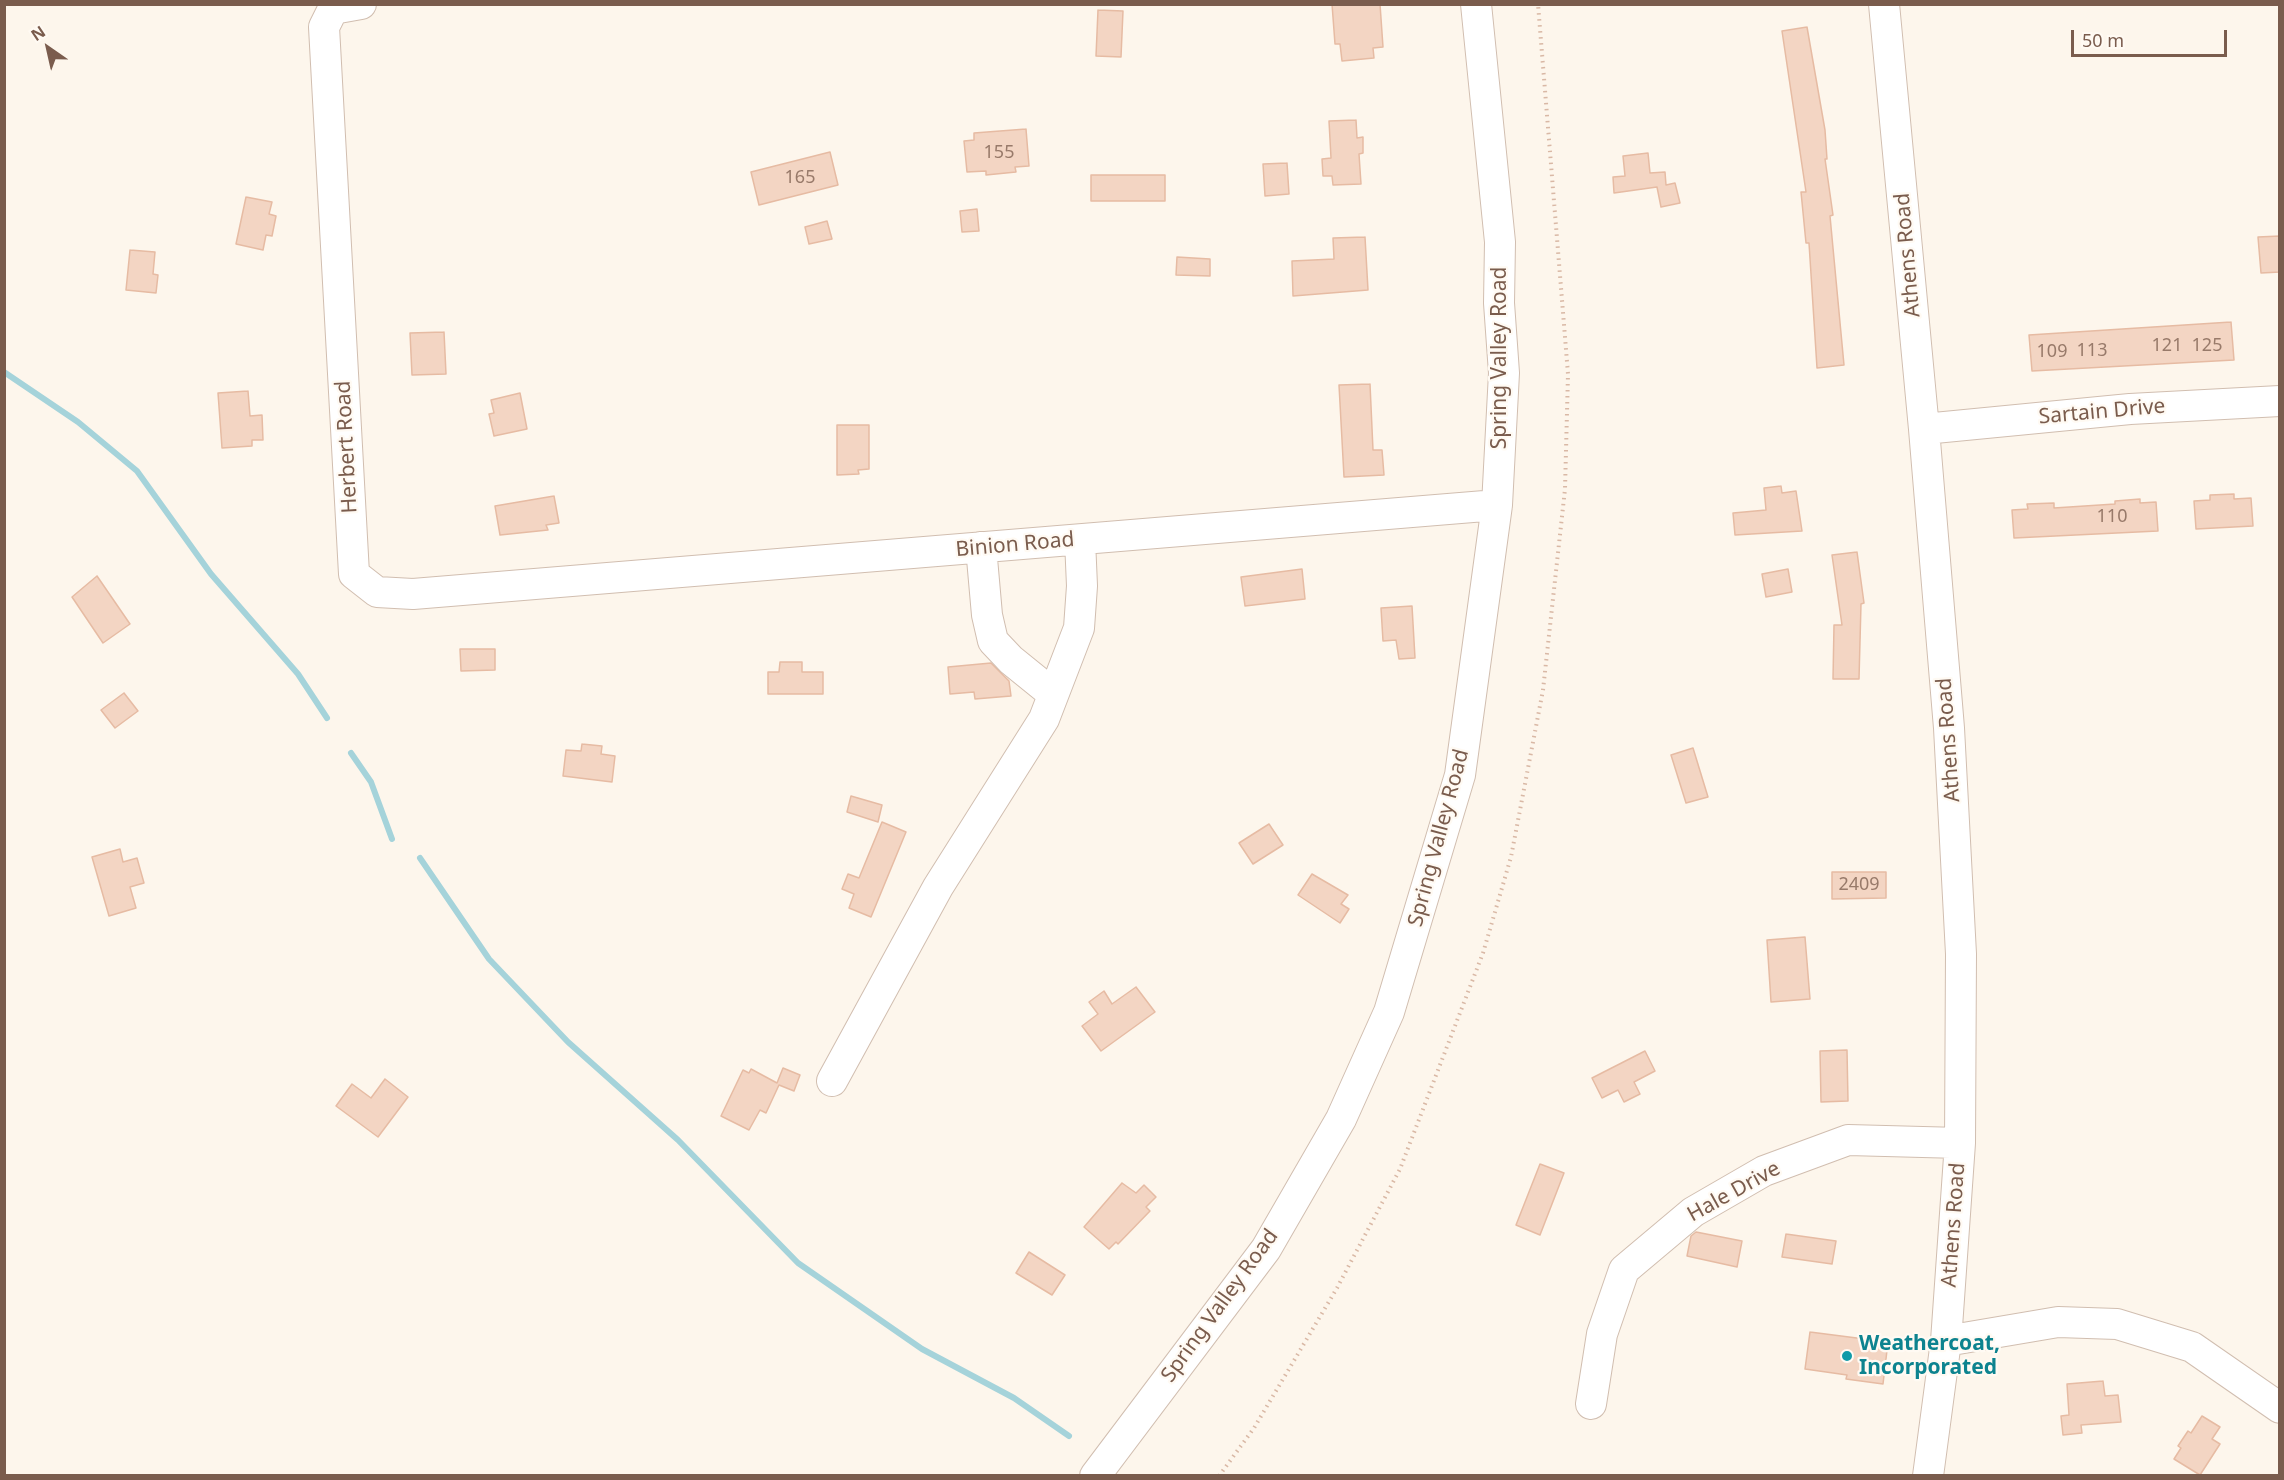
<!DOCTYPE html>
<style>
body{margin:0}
#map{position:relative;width:2284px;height:1480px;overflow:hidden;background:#fdf6ec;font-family:"Noto Sans",sans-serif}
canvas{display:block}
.frame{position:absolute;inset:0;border:6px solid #7a5c4d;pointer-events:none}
.north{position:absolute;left:18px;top:18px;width:60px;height:60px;-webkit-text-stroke:4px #fffaf3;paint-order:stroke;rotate:326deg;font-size:16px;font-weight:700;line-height:24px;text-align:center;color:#7a5c4d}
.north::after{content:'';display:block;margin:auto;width:21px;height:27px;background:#7a5c4d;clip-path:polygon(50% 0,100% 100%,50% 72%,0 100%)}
.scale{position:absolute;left:2071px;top:30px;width:156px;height:27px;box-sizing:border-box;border:3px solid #7a5c4d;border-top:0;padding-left:8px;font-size:18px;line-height:21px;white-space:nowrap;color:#7a5c4d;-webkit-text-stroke:4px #fffaf3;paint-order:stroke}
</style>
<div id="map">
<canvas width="2284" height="1480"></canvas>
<div class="frame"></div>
<div class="north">N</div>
<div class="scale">50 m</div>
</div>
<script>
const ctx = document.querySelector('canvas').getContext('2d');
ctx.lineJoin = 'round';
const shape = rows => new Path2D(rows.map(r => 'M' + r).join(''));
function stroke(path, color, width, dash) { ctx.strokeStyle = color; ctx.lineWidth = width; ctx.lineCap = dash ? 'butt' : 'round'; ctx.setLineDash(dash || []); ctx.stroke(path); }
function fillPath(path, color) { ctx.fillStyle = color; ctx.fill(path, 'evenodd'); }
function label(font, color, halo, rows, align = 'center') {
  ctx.font = font + ' "Noto Sans",sans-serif'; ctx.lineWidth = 4.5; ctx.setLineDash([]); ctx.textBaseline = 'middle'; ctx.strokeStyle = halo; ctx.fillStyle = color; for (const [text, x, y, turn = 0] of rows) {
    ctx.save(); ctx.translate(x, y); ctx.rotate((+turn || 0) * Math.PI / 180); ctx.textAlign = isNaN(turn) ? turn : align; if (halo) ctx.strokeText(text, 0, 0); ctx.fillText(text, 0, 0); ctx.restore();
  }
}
stroke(shape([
 [4,372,78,422,137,471,211,574,298,674,327,718],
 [351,753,371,782,392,839],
 [420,858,489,959,568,1042,678,1140,798,1263,922,1349,1014,1398,1069,1436]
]), '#a5d3da', 6);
const building = shape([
 [1332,4,1380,4,1383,47,1373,48,1374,58,1342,61,1340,44,1335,44,1332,4],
 [1098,10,1123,11,1121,57,1096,56,1098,10],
 [1807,27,1825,130,1827,159,1825,159,1833,215,1830,216,1844,365,1817,368,1809,243,1806,243,1801,192,1806,192,1782,31,1807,27],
 [1356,120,1357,138,1363,137,1363,153,1359,154,1361,184,1333,185,1332,176,1323,176,1322,159,1331,158,1329,121,1356,120],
 [1026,129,1029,166,1015,167,1016,172,986,175,986,171,967,172,964,141,974,140,974,133,1026,129],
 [830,152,838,185,759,205,751,172,830,152],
 [1648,153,1650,173,1665,172,1666,185,1675,183,1680,203,1661,207,1657,187,1614,193,1613,177,1625,176,1623,156,1648,153],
 [1287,163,1289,194,1265,196,1263,164,1287,163],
 [1091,175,1165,175,1165,201,1091,201,1091,175],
 [246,197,272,202,269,214,276,216,272,236,266,235,263,250,236,244,246,197],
 [977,209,979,231,962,232,960,211,977,209],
 [827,221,832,239,809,244,805,227,827,221],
 [2280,236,2280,272,2261,273,2258,237,2280,236],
 [1365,237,1368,290,1293,296,1292,261,1334,259,1333,238,1365,237],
 [130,250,155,252,153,274,158,275,156,293,126,290,130,250],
 [1177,257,1210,259,1210,276,1176,275,1177,257],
 [2231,322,2234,360,2032,371,2029,335,2231,322],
 [444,332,446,374,412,375,410,333,444,332],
 [1370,384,1373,450,1382,450,1384,475,1344,477,1339,385,1370,384],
 [248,391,250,416,262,415,263,440,252,440,252,446,222,448,218,393,248,391],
 [520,393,527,429,494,436,489,414,494,413,491,400,520,393],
 [837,425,869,425,869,469,858,470,859,474,837,475,837,425],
 [1781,486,1782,493,1796,491,1802,531,1735,535,1733,513,1766,510,1764,488,1781,486],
 [2234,494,2234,499,2251,498,2253,526,2196,529,2194,501,2210,500,2210,495,2234,494],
 [554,496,559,523,546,525,548,530,500,535,495,506,554,496],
 [2140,499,2140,503,2156,502,2158,531,2014,538,2012,510,2028,509,2027,504,2054,503,2054,508,2115,504,2115,501,2140,499],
 [1857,552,1864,603,1861,604,1859,679,1833,679,1834,625,1842,625,1832,555,1857,552],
 [1302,569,1305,599,1245,606,1241,577,1302,569],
 [1788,569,1792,592,1766,597,1762,574,1788,569],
 [97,576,130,624,103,643,72,597,97,576],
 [1412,606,1415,658,1399,659,1396,640,1383,641,1381,608,1412,606],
 [460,649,495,649,495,670,461,671,460,649],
 [780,662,802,662,802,672,823,672,823,694,768,694,768,672,779,672,780,662],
 [991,663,1009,681,1011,696,975,699,974,692,950,694,948,667,991,663],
 [124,693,138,711,115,728,101,710,124,693],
 [582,744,602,746,601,754,615,756,612,782,563,776,566,750,581,751,582,744],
 [1693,748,1708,797,1686,803,1671,755,1693,748],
 [851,796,882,805,878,822,847,812,851,796],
 [882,822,906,832,871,917,849,908,854,894,842,889,848,874,859,878,882,822],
 [1269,824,1283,845,1253,864,1239,843,1269,824],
 [120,849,123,862,137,858,144,883,130,887,136,908,109,916,92,857,120,849],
 [1832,872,1886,872,1886,898,1832,899,1832,872],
 [1312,874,1348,895,1341,904,1349,909,1340,923,1298,895,1312,874],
 [1805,937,1810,999,1771,1002,1767,940,1805,937],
 [1136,987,1155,1012,1101,1051,1082,1026,1098,1014,1089,1002,1104,991,1112,1004,1136,987],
 [1847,1050,1848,1101,1821,1102,1820,1051,1847,1050],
 [1645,1051,1655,1071,1634,1082,1640,1094,1624,1102,1618,1090,1602,1098,1592,1078,1645,1051],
 [783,1068,800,1075,794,1091,779,1085,766,1113,760,1110,749,1130,721,1116,743,1070,749,1073,751,1069,777,1083,783,1068],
 [385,1079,408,1097,378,1137,336,1106,352,1084,371,1098,385,1079],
 [1540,1164,1564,1173,1540,1235,1516,1225,1540,1164],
 [1122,1183,1136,1193,1144,1185,1156,1197,1146,1207,1150,1211,1118,1244,1116,1242,1109,1249,1084,1227,1122,1183],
 [1696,1232,1742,1241,1737,1267,1687,1256,1691,1236,1696,1232],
 [1786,1234,1836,1241,1832,1264,1782,1257,1786,1234],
 [1029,1252,1065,1275,1052,1295,1016,1273,1029,1252],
 [1810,1332,1888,1342,1883,1384,1846,1379,1847,1375,1805,1369,1810,1332],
 [2103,1381,2105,1396,2118,1395,2121,1422,2081,1425,2082,1433,2063,1435,2061,1416,2069,1415,2067,1384,2103,1381],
 [2202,1416,2220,1427,2212,1439,2220,1444,2200,1475,2174,1459,2181,1448,2178,1446,2188,1431,2191,1433,2202,1416]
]);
fillPath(building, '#f3d5c3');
stroke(building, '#e6bba3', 1.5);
const minor = shape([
 [361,4,333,9,324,27,354,574,377,592,413,594,1497,505],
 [1884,4,1924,429,1949,728,1961,954,1960,1143,1946,1341,1928,1476],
 [1924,429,2130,409,2280,401],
 [981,547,987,615,993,641,1011,660,1053,694],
 [832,1081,938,887,1044,719,1079,628,1082,586,1080,540],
 [1946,1341,2058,1322,2117,1324,2192,1347,2280,1408],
 [1591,1404,1602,1334,1624,1270,1693,1212,1764,1171,1848,1140,1960,1143],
 [1095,1476,1266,1249,1341,1119,1389,1012,1460,775,1497,505,1504,373,1499,303,1500,242,1476,4]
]);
stroke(minor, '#d1beb0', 32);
stroke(shape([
 [1219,1476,1254,1428,1337,1288,1400,1169,1483,953,1511,857,1543,690,1565,489,1568,374,1538,4]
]), '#d9b8a5', 4, [1.5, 4.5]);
stroke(minor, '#fff', 30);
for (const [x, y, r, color] of [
 [1847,1356,6,"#0f9aa8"]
]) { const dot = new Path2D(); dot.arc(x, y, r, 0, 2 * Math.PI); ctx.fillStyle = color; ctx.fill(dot); stroke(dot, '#fffaf3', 2); }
label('18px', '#987a6a', null, [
 ["155",999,153],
 ["165",800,178],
 ["121",2167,346],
 ["125",2207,346],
 ["113",2092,351],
 ["109",2052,352],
 ["110",2112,517],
 ["2409",1859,885]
]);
label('21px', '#7a5c4d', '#fffaf3', [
 ["Athens Road",1908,255,-95],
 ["Spring Valley Road",1500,358,-90],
 ["Sartain Drive",2102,412,-5],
 ["Herbert Road",347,447,-93],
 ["Binion Road",1015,545,-5],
 ["Athens Road",1949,740,-94],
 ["Spring Valley Road",1439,838,-75],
 ["Hale Drive",1734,1192,-29],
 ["Athens Road",1954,1225,-86],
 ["Spring Valley Road",1220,1306,-54]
]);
label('bold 21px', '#0d838f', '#fffaf3', [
 ["Weathercoat,",1859,1344],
 ["Incorporated",1859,1368]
], 'left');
</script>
